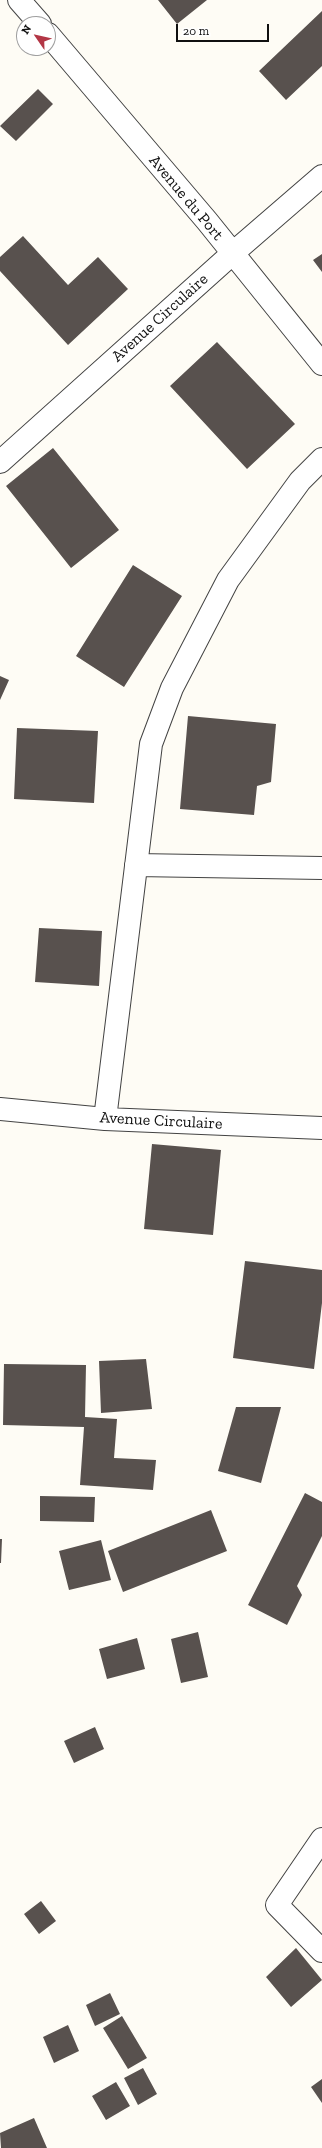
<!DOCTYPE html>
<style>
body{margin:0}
#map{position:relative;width:322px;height:2148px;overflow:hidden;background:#fefcf5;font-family:"Zilla Slab",serif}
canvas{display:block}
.north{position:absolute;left:16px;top:16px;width:40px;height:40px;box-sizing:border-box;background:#fff;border:1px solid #9f9f9f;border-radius:50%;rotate:304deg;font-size:11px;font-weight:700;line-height:16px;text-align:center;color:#101010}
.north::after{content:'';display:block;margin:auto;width:14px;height:18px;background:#b33645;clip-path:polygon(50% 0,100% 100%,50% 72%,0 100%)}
.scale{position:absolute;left:176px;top:24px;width:93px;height:18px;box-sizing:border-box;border:2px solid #101010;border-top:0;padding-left:5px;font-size:12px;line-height:14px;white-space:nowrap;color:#101010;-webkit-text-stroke:3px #fff;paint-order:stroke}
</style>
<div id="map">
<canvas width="322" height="2148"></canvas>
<div class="north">N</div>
<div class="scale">20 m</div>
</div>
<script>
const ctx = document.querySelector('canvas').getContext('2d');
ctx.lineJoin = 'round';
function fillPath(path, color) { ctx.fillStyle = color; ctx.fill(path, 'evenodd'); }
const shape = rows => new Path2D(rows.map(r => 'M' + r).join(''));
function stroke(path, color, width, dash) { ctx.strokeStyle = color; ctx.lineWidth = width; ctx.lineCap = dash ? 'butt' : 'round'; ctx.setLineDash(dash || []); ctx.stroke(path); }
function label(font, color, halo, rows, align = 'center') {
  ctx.font = font + ' "Zilla Slab",serif'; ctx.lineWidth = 4; ctx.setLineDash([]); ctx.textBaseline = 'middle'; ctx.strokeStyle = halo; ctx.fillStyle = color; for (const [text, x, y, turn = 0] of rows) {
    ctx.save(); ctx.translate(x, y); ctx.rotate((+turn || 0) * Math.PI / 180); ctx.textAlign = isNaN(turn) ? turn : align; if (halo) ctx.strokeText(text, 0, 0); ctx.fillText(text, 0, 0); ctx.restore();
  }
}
fillPath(shape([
 [158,0,207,0,177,24],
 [322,11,322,66,286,100,259,71],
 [38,89,53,104,16,141,0,126],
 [23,236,68,285,98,257,128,289,68,345,0,271,0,257],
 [322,254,322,272,313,260],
 [217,342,295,424,247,469,170,386],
 [53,448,119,530,71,568,6,486],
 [133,565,182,596,124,687,76,656],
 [0,676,9,680,0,700],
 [188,716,276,724,271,782,257,786,254,815,180,809],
 [17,728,98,731,94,803,14,799],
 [39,928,102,931,99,986,35,982],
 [152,1144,221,1150,213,1235,144,1229],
 [245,1261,322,1270,322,1303,314,1369,233,1358],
 [146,1359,152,1409,101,1413,99,1361],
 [4,1364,86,1365,85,1417,117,1419,114,1458,156,1460,153,1490,80,1485,84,1427,3,1425],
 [236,1407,281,1407,261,1483,218,1471],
 [305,1493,322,1502,322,1536,297,1586,302,1595,287,1625,248,1605],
 [40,1496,95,1497,94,1522,40,1521],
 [211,1510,227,1551,123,1592,108,1551],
 [0,1539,2,1539,1,1563,0,1563],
 [101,1540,111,1580,69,1590,59,1551],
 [198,1632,208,1677,181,1683,171,1639],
 [137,1638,145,1669,107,1679,99,1649],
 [95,1727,104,1749,74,1763,64,1741],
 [41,1901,56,1921,39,1934,24,1914],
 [296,1948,322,1980,291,2007,266,1977],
 [110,1993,120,2014,95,2026,86,2005],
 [122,2016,147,2058,128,2069,103,2028],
 [68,2025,79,2051,54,2063,43,2037],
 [143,2068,157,2094,138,2105,124,2078],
 [322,2079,322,2103,311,2087],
 [116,2082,130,2106,106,2120,92,2096],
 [34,2118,47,2148,1,2148,0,2133]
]), '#58514e');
const minor = shape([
 [19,0,40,24],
 [48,34,207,221,322,364],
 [0,462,233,253,322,176],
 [136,865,322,868],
 [0,1109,105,1119,322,1128],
 [105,1119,151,744,172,688,228,580,300,481,322,459],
 [322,1839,277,1905,322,1951]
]);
stroke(minor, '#434343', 24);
stroke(minor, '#fff', 22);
label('16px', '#101010', '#fff', [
 ["Avenue du Port",186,198,50],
 ["Avenue Circulaire",160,318,-42],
 ["Avenue Circulaire",161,1121,3]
]);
</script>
